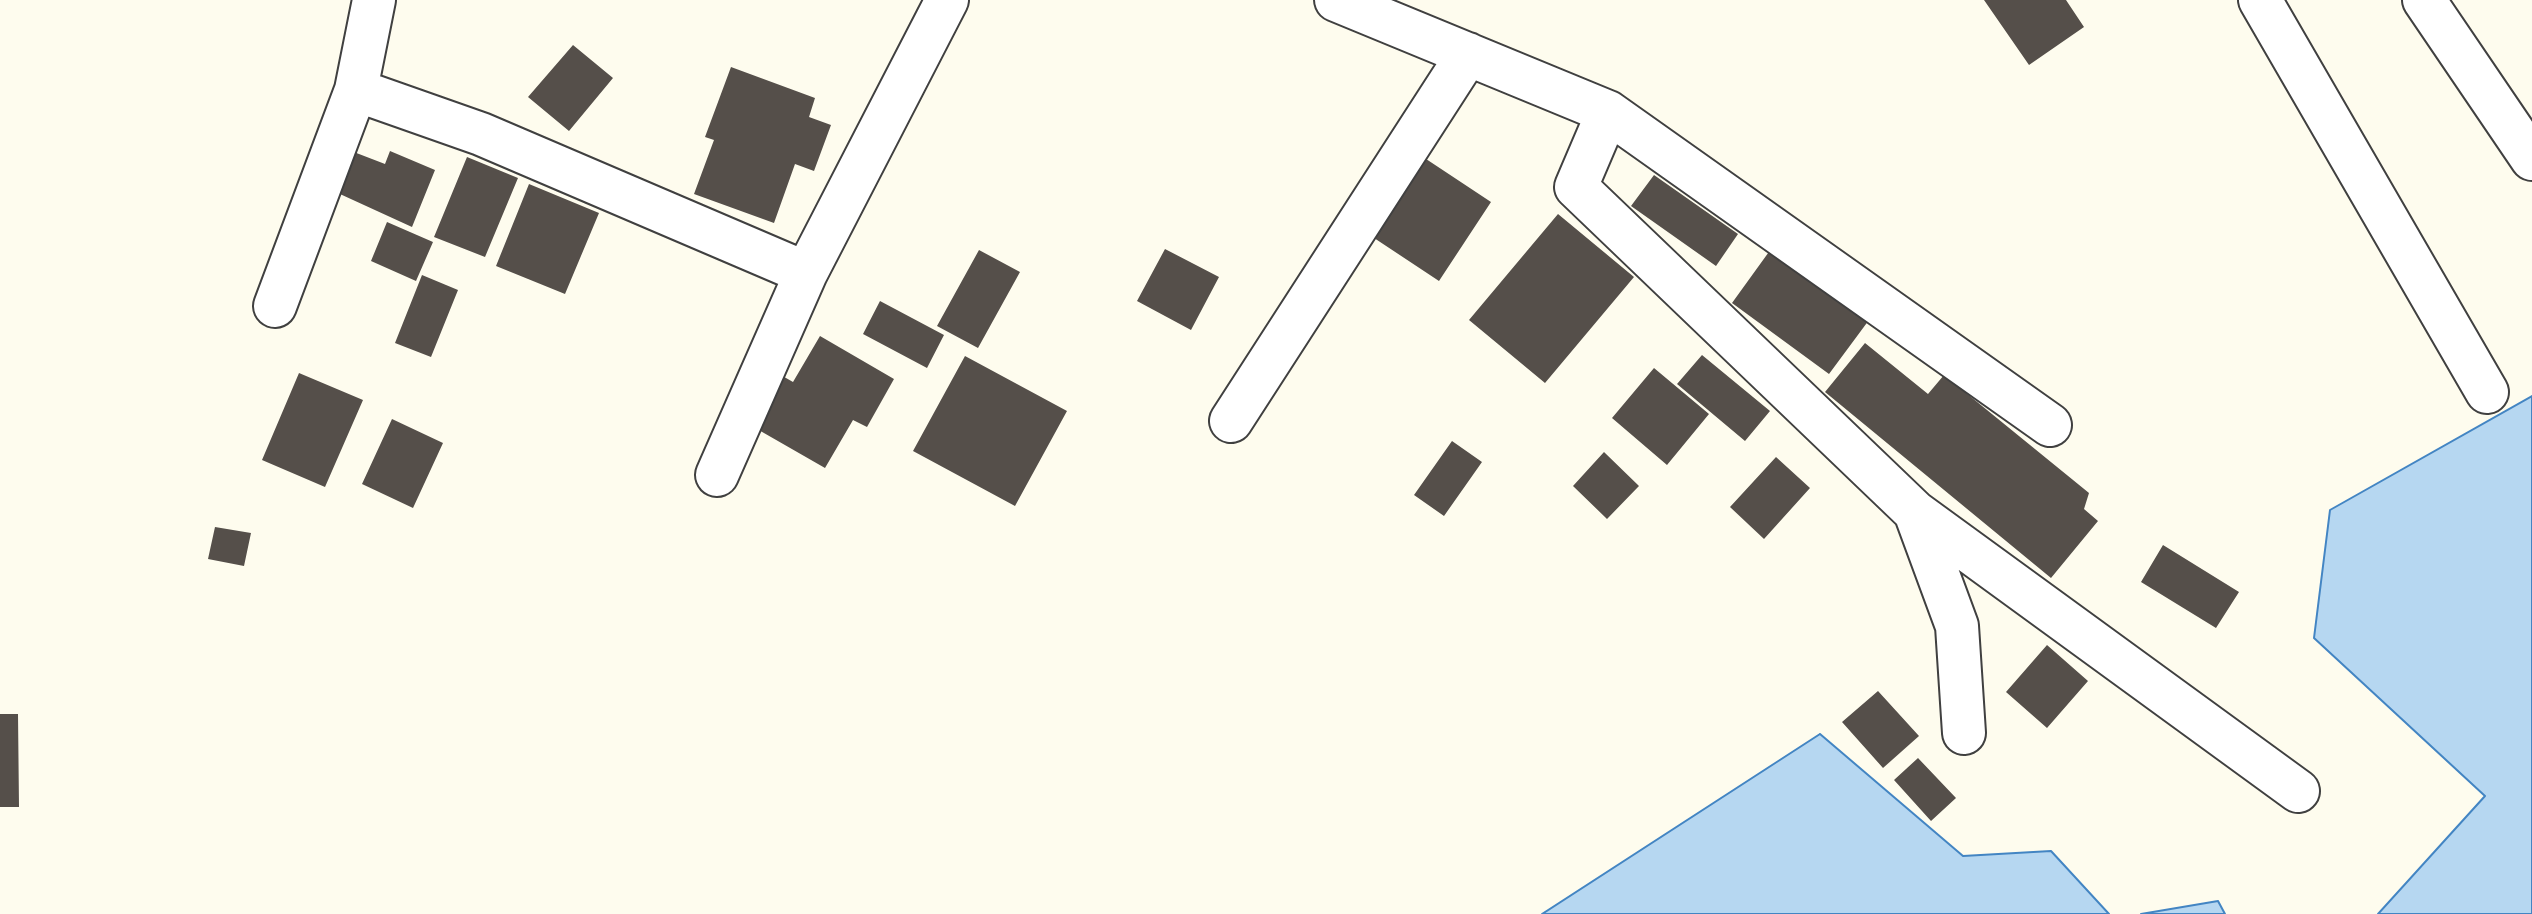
<!DOCTYPE html>
<style>
body{margin:0}
canvas{display:block;background:#fefcee}
</style>
<canvas width="2532" height="914"></canvas>
<script>
const ctx = document.querySelector('canvas').getContext('2d');
ctx.lineJoin = 'round';
function fillPath(path, color) { ctx.fillStyle = color; ctx.fill(path, 'evenodd'); }
const shape = rows => new Path2D(rows.map(r => 'M' + r).join(''));
function stroke(path, color, width, dash) { ctx.strokeStyle = color; ctx.lineWidth = width; ctx.lineCap = dash ? 'butt' : 'round'; ctx.setLineDash(dash || []); ctx.stroke(path); }
const water = shape([
 [2532,396,2532,914,2378,914,2485,796,2314,638,2330,510,2532,396],
 [1820,734,1963,856,2051,851,2109,914,1542,914,1820,734],
 [2218,901,2225,914,2141,914,2218,901]
]);
fillPath(water, '#b6d7f1');
stroke(water, '#4385c3', 2);
fillPath(shape([
 [1984,0,2066,0,2084,27,2029,65],
 [573,45,613,78,569,131,528,97],
 [731,67,815,98,809,117,831,125,814,171,795,164,774,223,694,194,714,140,705,137],
 [346,149,385,164,390,151,435,170,412,227,329,189],
 [1417,153,1491,202,1439,281,1365,232],
 [467,157,518,178,485,257,434,237],
 [1654,175,1738,234,1716,266,1631,206],
 [529,184,599,213,565,294,496,266],
 [1558,214,1634,277,1545,383,1469,320],
 [387,222,433,242,416,281,371,261],
 [1165,249,1219,277,1191,330,1137,301],
 [1771,249,1869,320,1829,374,1732,303],
 [979,250,1020,272,978,348,937,326],
 [422,275,458,290,431,357,395,343],
 [880,301,944,335,927,368,863,334],
 [820,336,894,379,867,427,853,420,825,468,750,425,779,374,793,382],
 [1865,343,1928,394,1944,375,2089,493,2084,509,2098,521,2051,578,1825,392],
 [1702,355,1770,411,1745,441,1677,384],
 [965,356,1067,411,1015,506,913,451],
 [1654,368,1709,414,1667,465,1612,418],
 [299,373,363,400,325,487,262,460],
 [392,419,443,443,413,508,362,484],
 [1452,441,1482,462,1444,516,1414,495],
 [1604,452,1639,486,1607,519,1573,486],
 [1776,457,1810,488,1764,539,1730,507],
 [215,527,251,533,244,566,208,559],
 [2163,545,2239,592,2216,628,2141,582],
 [2047,645,2088,681,2047,728,2006,692],
 [1878,691,1919,736,1883,768,1842,722],
 [0,714,18,714,19,807,0,807],
 [1918,758,1956,798,1931,821,1894,780]
]), '#554f4a');
const minor = shape([
 [1336,0,1608,112,2050,425],
 [2260,0,2487,392],
 [2424,0,2532,159],
 [356,90,481,134,806,273],
 [1608,112,1576,187,1915,512,2298,791],
 [275,306,356,90,374,0],
 [1231,421,1468,54],
 [717,475,806,273,947,0],
 [1915,512,1957,626,1964,733]
]);
stroke(minor, '#404040', 46);
stroke(minor, '#fff', 42);
</script>
